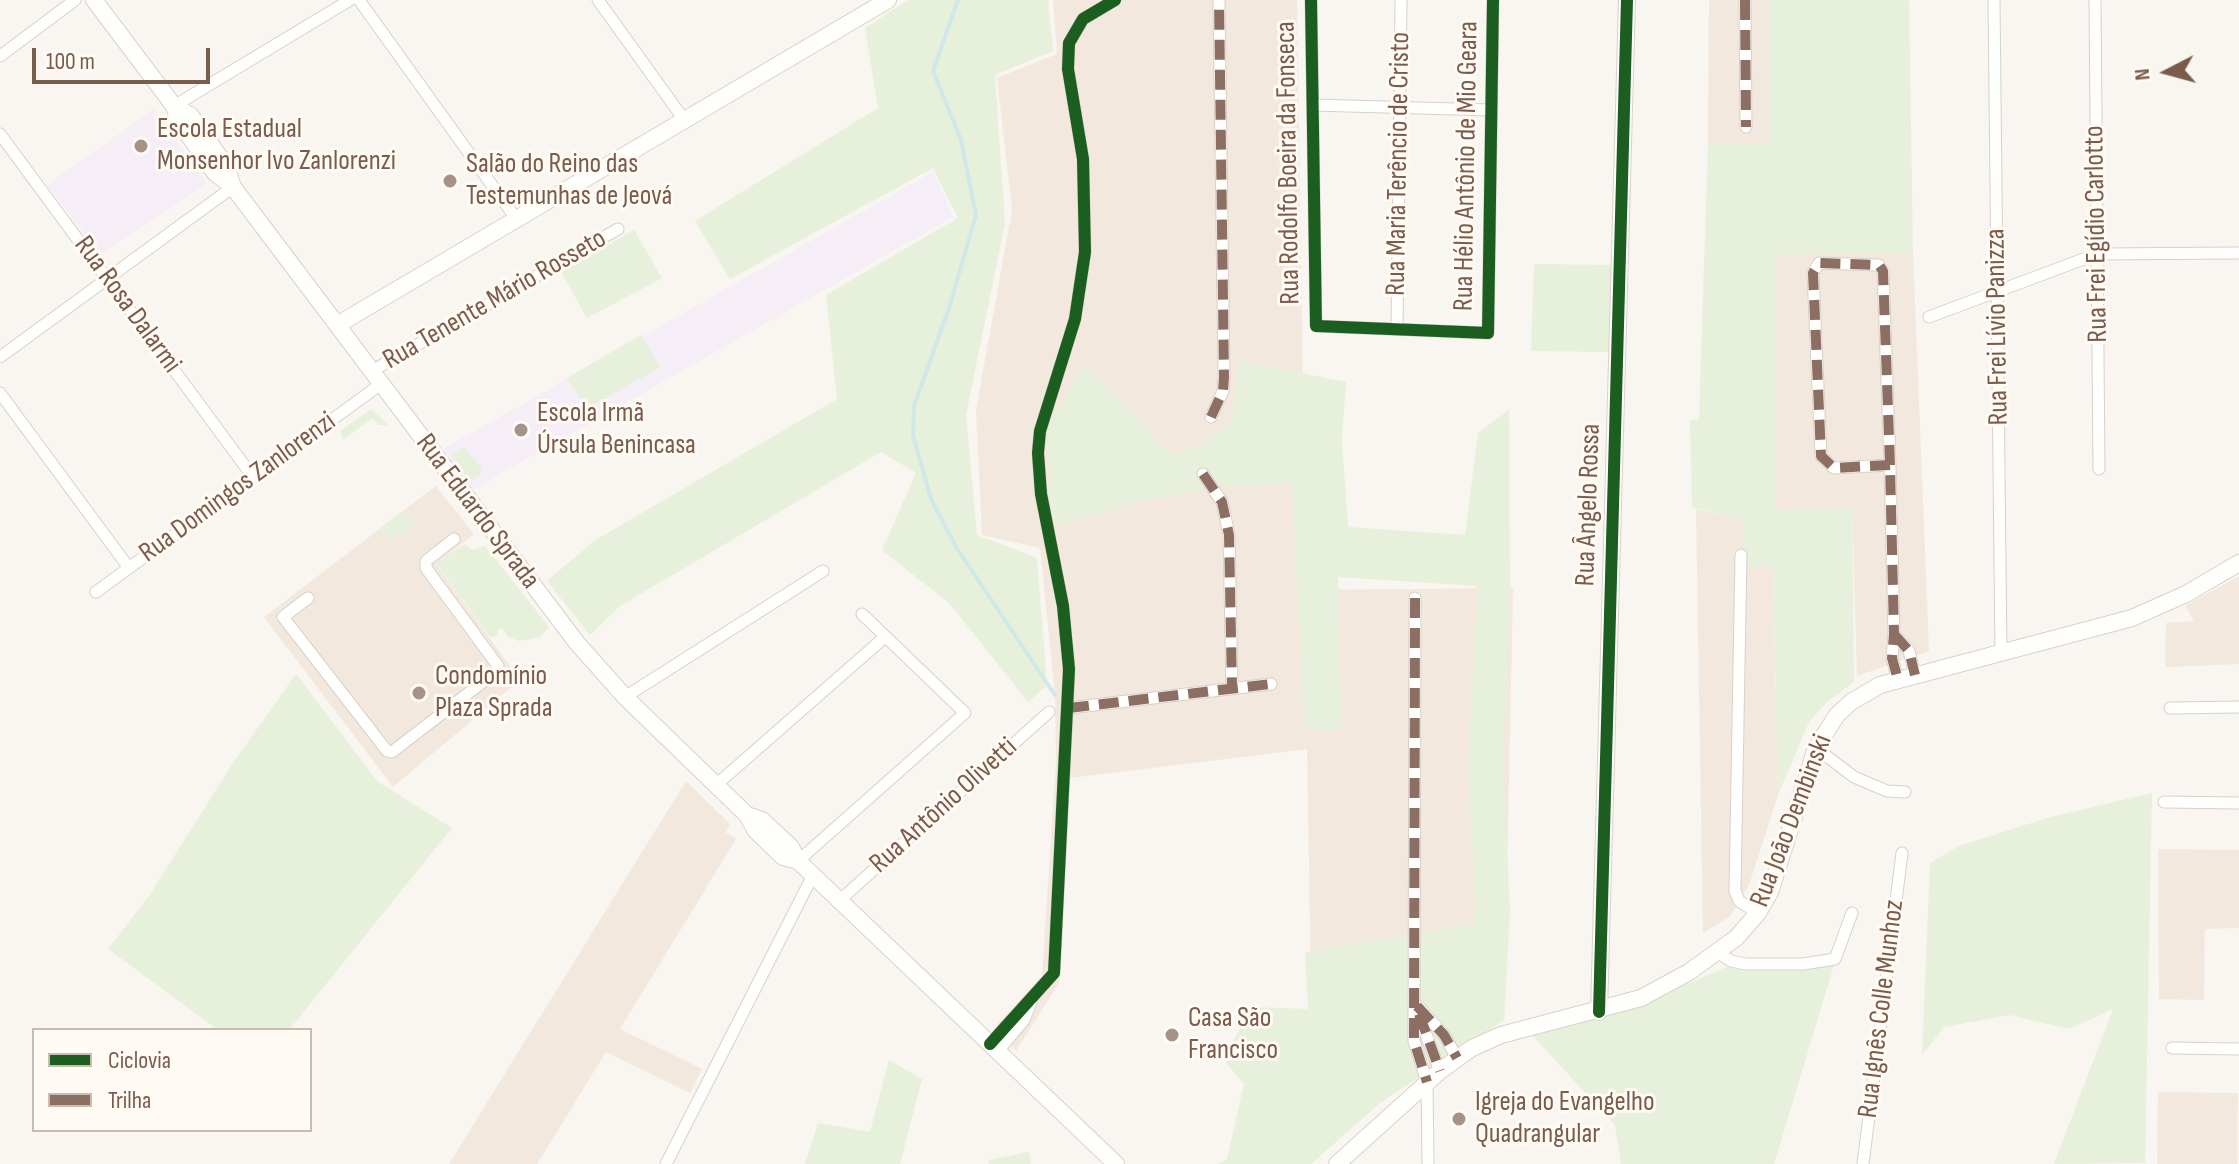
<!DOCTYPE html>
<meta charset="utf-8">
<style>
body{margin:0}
#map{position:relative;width:2239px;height:1164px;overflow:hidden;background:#f9f5f0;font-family:"Sofia Sans Condensed",sans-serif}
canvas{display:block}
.legend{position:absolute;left:32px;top:1028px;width:280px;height:104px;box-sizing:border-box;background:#fffaf3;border:2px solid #cabbb1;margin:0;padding:10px 14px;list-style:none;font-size:24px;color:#7a5c4d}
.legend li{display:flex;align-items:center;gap:16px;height:40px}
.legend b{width:40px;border:2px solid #cabbb1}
.north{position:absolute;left:2127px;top:32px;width:80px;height:80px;-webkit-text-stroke:6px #fffaf3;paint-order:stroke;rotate:264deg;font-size:22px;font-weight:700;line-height:32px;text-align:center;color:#7a5c4d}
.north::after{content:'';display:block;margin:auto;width:28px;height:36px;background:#7a5c4d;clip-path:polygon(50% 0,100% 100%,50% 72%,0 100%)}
.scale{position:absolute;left:32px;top:48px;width:178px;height:36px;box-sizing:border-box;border:4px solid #7a5c4d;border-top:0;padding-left:10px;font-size:24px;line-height:28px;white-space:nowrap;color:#7a5c4d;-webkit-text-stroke:6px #fffaf3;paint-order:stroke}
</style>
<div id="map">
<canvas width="2239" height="1164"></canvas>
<ul class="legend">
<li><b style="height:10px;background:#1b5e20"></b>Ciclovia</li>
<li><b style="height:10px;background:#8d6e63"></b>Trilha</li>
</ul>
<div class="north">N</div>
<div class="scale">100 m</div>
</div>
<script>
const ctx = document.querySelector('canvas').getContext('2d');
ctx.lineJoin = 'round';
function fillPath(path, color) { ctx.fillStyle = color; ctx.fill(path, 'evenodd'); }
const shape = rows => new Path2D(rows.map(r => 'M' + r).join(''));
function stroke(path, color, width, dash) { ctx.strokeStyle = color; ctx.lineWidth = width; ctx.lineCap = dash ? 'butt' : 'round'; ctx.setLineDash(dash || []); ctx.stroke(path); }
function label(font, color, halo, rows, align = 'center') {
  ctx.font = font + ' "Sofia Sans Condensed",sans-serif'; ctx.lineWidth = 6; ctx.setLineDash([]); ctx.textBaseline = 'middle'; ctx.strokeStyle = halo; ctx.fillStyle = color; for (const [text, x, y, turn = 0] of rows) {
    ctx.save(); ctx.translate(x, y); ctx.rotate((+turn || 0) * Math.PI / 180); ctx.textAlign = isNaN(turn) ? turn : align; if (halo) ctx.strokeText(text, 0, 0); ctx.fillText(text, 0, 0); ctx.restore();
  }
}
fillPath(shape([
 [1053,0,1297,0,1306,590,1513,588,1504,1020,1422,1067,1314,1153,1307,749,1070,778,1059,983,1016,1051,994,1028,1042,976,1056,762,1055,695,1040,548,982,535,976,410,1012,210,997,78,1057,54],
 [1709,0,1770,0,1769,145,1708,144],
 [1913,252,1929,651,1857,676,1852,508,1776,510,1775,254],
 [436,486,474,534,436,564,520,680,393,787,264,617],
 [1696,509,1743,521,1773,566,1778,795,1749,885,1730,916,1703,933],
 [2239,576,2239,664,2165,667,2166,623,2194,621,2185,606],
 [686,781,730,824,725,832,736,839,620,1029,702,1069,690,1093,606,1052,537,1164,449,1164],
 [2158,849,2239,850,2239,928,2205,929,2204,1000,2159,999],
 [2158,1092,2238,1093,2237,1164,2157,1164]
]), '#f2e8de');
fillPath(shape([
 [154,109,207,184,100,254,47,185],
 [933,172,953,217,472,490,443,449]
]), '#f6eef6');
fillPath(shape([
 [908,0,1048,0,1053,51,995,75,1005,223,966,415,977,535,1037,558,1047,686,1028,702,949,603,882,550,916,473,881,452,620,606,590,635,547,581,594,541,837,399,826,295,958,218,933,168,730,279,695,221,878,108,865,28],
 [1770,0,1909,0,1913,252,1775,255,1776,509,1852,508,1854,682,1827,702,1809,722,1778,795,1773,566,1745,565,1743,521,1692,507,1690,420,1699,419,1708,144,1769,144],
 [634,230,662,278,587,318,561,272],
 [1534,264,1613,265,1611,352,1531,351],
 [641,335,660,367,587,409,567,378],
 [1239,361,1346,382,1342,440,1348,527,1465,535,1478,433,1509,410,1510,602,1503,760,1510,912,1504,1020,1380,1103,1311,1164,1218,1164,1227,1159,1244,1084,1223,1059,1252,1007,1308,1009,1305,952,1476,924,1468,763,1477,586,1338,577,1341,729,1304,729,1292,483,1216,487,1146,500,1052,527,1047,429,1084,364,1170,453,1203,446,1232,418],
 [371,409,388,425,379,425,373,418,343,440,340,431],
 [464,448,482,468,480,475,470,481,452,455],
 [404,510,415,524,391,542,380,528],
 [465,544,472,550,485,546,549,627,540,637,519,641,508,637,502,628,497,630,497,636,490,637,436,563],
 [296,674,378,782,452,828,289,1030,218,1030,108,949,149,896,233,763],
 [2152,793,2145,1163,2054,1164,2113,1009,2069,1029,2010,1015,1944,1027,1922,1055,1930,863,1959,846,2047,818],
 [1731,965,1802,969,1834,965,1774,1164,1621,1164,1615,1125,1532,1035,1639,1005],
 [889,1060,922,1079,900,1164,805,1164,818,1123,870,1132],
 [1029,1152,1031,1164,989,1164,988,1160]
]), '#e7f0db');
stroke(shape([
 [958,0,933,71,961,140,976,215,950,305,914,406,913,435,931,499,956,547,1055,695]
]), '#d0e8ea', 4);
const street = shape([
 [359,0,517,220],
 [598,0,685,121],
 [1311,0,1316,326,1488,333,1493,0],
 [1745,0,1746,127],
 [1994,0,2001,654],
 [2095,0,2099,469],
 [0,56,75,0],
 [1313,105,1491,110],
 [174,106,350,0],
 [0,134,253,477],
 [1929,317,2097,254,2239,253],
 [1397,329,1401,0],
 [0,357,233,187],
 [372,371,618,229],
 [0,393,129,568],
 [1211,417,1223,391,1224,377,1219,0],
 [1890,465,1834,468,1821,456,1813,273,1819,263,1879,265,1883,271,1890,465,1894,634,1892,658,1898,680],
 [1203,474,1222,502,1229,535,1232,689],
 [1741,555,1735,891,1739,901,1758,913],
 [96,592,381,384],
 [308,598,283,617,387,751,392,752,497,671,498,666,426,568,426,561,454,539],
 [1415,598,1414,1041,1427,1082,1428,1164],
 [1894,634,1909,651,1915,675],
 [625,697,823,571],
 [1069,708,1271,684],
 [2170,708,2239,707],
 [1816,748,1854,777,1887,791,1905,792],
 [716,785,885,637],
 [2164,802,2239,803],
 [798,861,965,713,862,614],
 [839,901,1049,712],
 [1717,952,1731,961,1746,964,1803,964,1835,959,1852,913],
 [1418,1006,1444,1035,1457,1058],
 [1417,1011,1440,1071],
 [990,1044,1054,973,1069,669,1063,606,1041,494,1038,453,1040,431,1075,319,1085,252,1083,159,1068,69,1069,43,1083,19,1115,0],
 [2172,1048,2239,1049],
 [998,1051,1024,1020,1031,1002],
 [666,1164,813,875],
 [1863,1164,1902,853]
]);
const secondary = shape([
 [94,0,174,106,180,123,215,173,233,187,577,643,625,697,747,815,756,831,783,857,798,861],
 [174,106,191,116,226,166,233,187],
 [337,325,888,0],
 [747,815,762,820,791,847,798,861,1116,1164],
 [1599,1012,1627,0],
 [1337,1164,1440,1071,1472,1048,1501,1035,1641,998,1689,972,1736,938,1758,913,1770,892,1816,748,1837,715,1851,702,1880,685,2132,618,2186,594,2239,563]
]);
stroke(street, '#d7d1cb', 13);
stroke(secondary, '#d9d2cb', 18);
stroke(street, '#fefefd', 11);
stroke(secondary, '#fefefd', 16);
stroke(shape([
 [1745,0,1746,127],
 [1211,417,1223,391,1224,377,1219,0],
 [1890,465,1834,468,1821,456,1813,273,1819,263,1879,265,1883,271,1890,465,1894,634,1892,658,1898,680],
 [1203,474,1222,502,1229,535,1232,689],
 [1415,598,1414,1041,1427,1082],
 [1894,634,1909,651,1915,675],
 [1069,708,1271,684],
 [1417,1006,1444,1035,1457,1058],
 [1419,1014,1440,1071]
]), '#8d6e63', 10, [20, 10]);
stroke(shape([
 [1311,0,1316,326,1488,333,1493,0],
 [1599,1012,1627,0],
 [990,1044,1054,973,1069,669,1063,606,1041,494,1038,453,1040,431,1075,319,1085,252,1083,159,1068,69,1069,43,1083,19,1115,0]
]), '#1b5e20', 12);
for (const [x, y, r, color] of [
 [141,146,8,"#a69286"],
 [450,181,8,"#a69286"],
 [521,430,8,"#a69286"],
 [419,693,8,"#a69286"],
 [1172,1035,8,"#a69286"],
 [1459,1119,8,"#a69286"]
]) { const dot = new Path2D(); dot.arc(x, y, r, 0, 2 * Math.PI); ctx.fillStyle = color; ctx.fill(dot); stroke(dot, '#fffaf3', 3); }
label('28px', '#7a5c4d', '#fffaf3', [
 ["Escola Estadual",157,130],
 ["Monsenhor Ivo Zanlorenzi",157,162],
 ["Salão do Reino das",466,165],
 ["Testemunhas de Jeová",466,197],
 ["Escola Irmã",537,414],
 ["Úrsula Benincasa",537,446],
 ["Condomínio",435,677],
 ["Plaza Sprada",435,709],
 ["Casa São",1188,1019],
 ["Francisco",1188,1051],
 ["Igreja do Evangelho",1475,1103],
 ["Quadrangular",1475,1135]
], 'left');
label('28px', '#7a5c4d', '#fffaf3', [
 ["Rua Rodolfo Boeira da Fonseca",1289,163,-91],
 ["Rua Maria Terêncio de Cristo",1399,164,-89],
 ["Rua Hélio Antônio de Mio Geara",1467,166,-89],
 ["Rua Frei Egídio Carlotto",2097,234,-91],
 ["Rua Tenente Mário Rosseto",495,300,-30],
 ["Rua Rosa Dalarmi",127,305,54],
 ["Rua Frei Lívio Panizza",1998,327,-91],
 ["Rua Domingos Zanlorenzi",238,488,-36],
 ["Rua Ângelo Rossa",1589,505,-88],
 ["Rua Eduardo Sprada",477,512,53],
 ["Rua Antônio Olivetti",944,806,-42],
 ["Rua João Dembinski",1792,821,-69],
 ["Rua Ignês Colle Munhoz",1882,1009,-83]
]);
</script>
